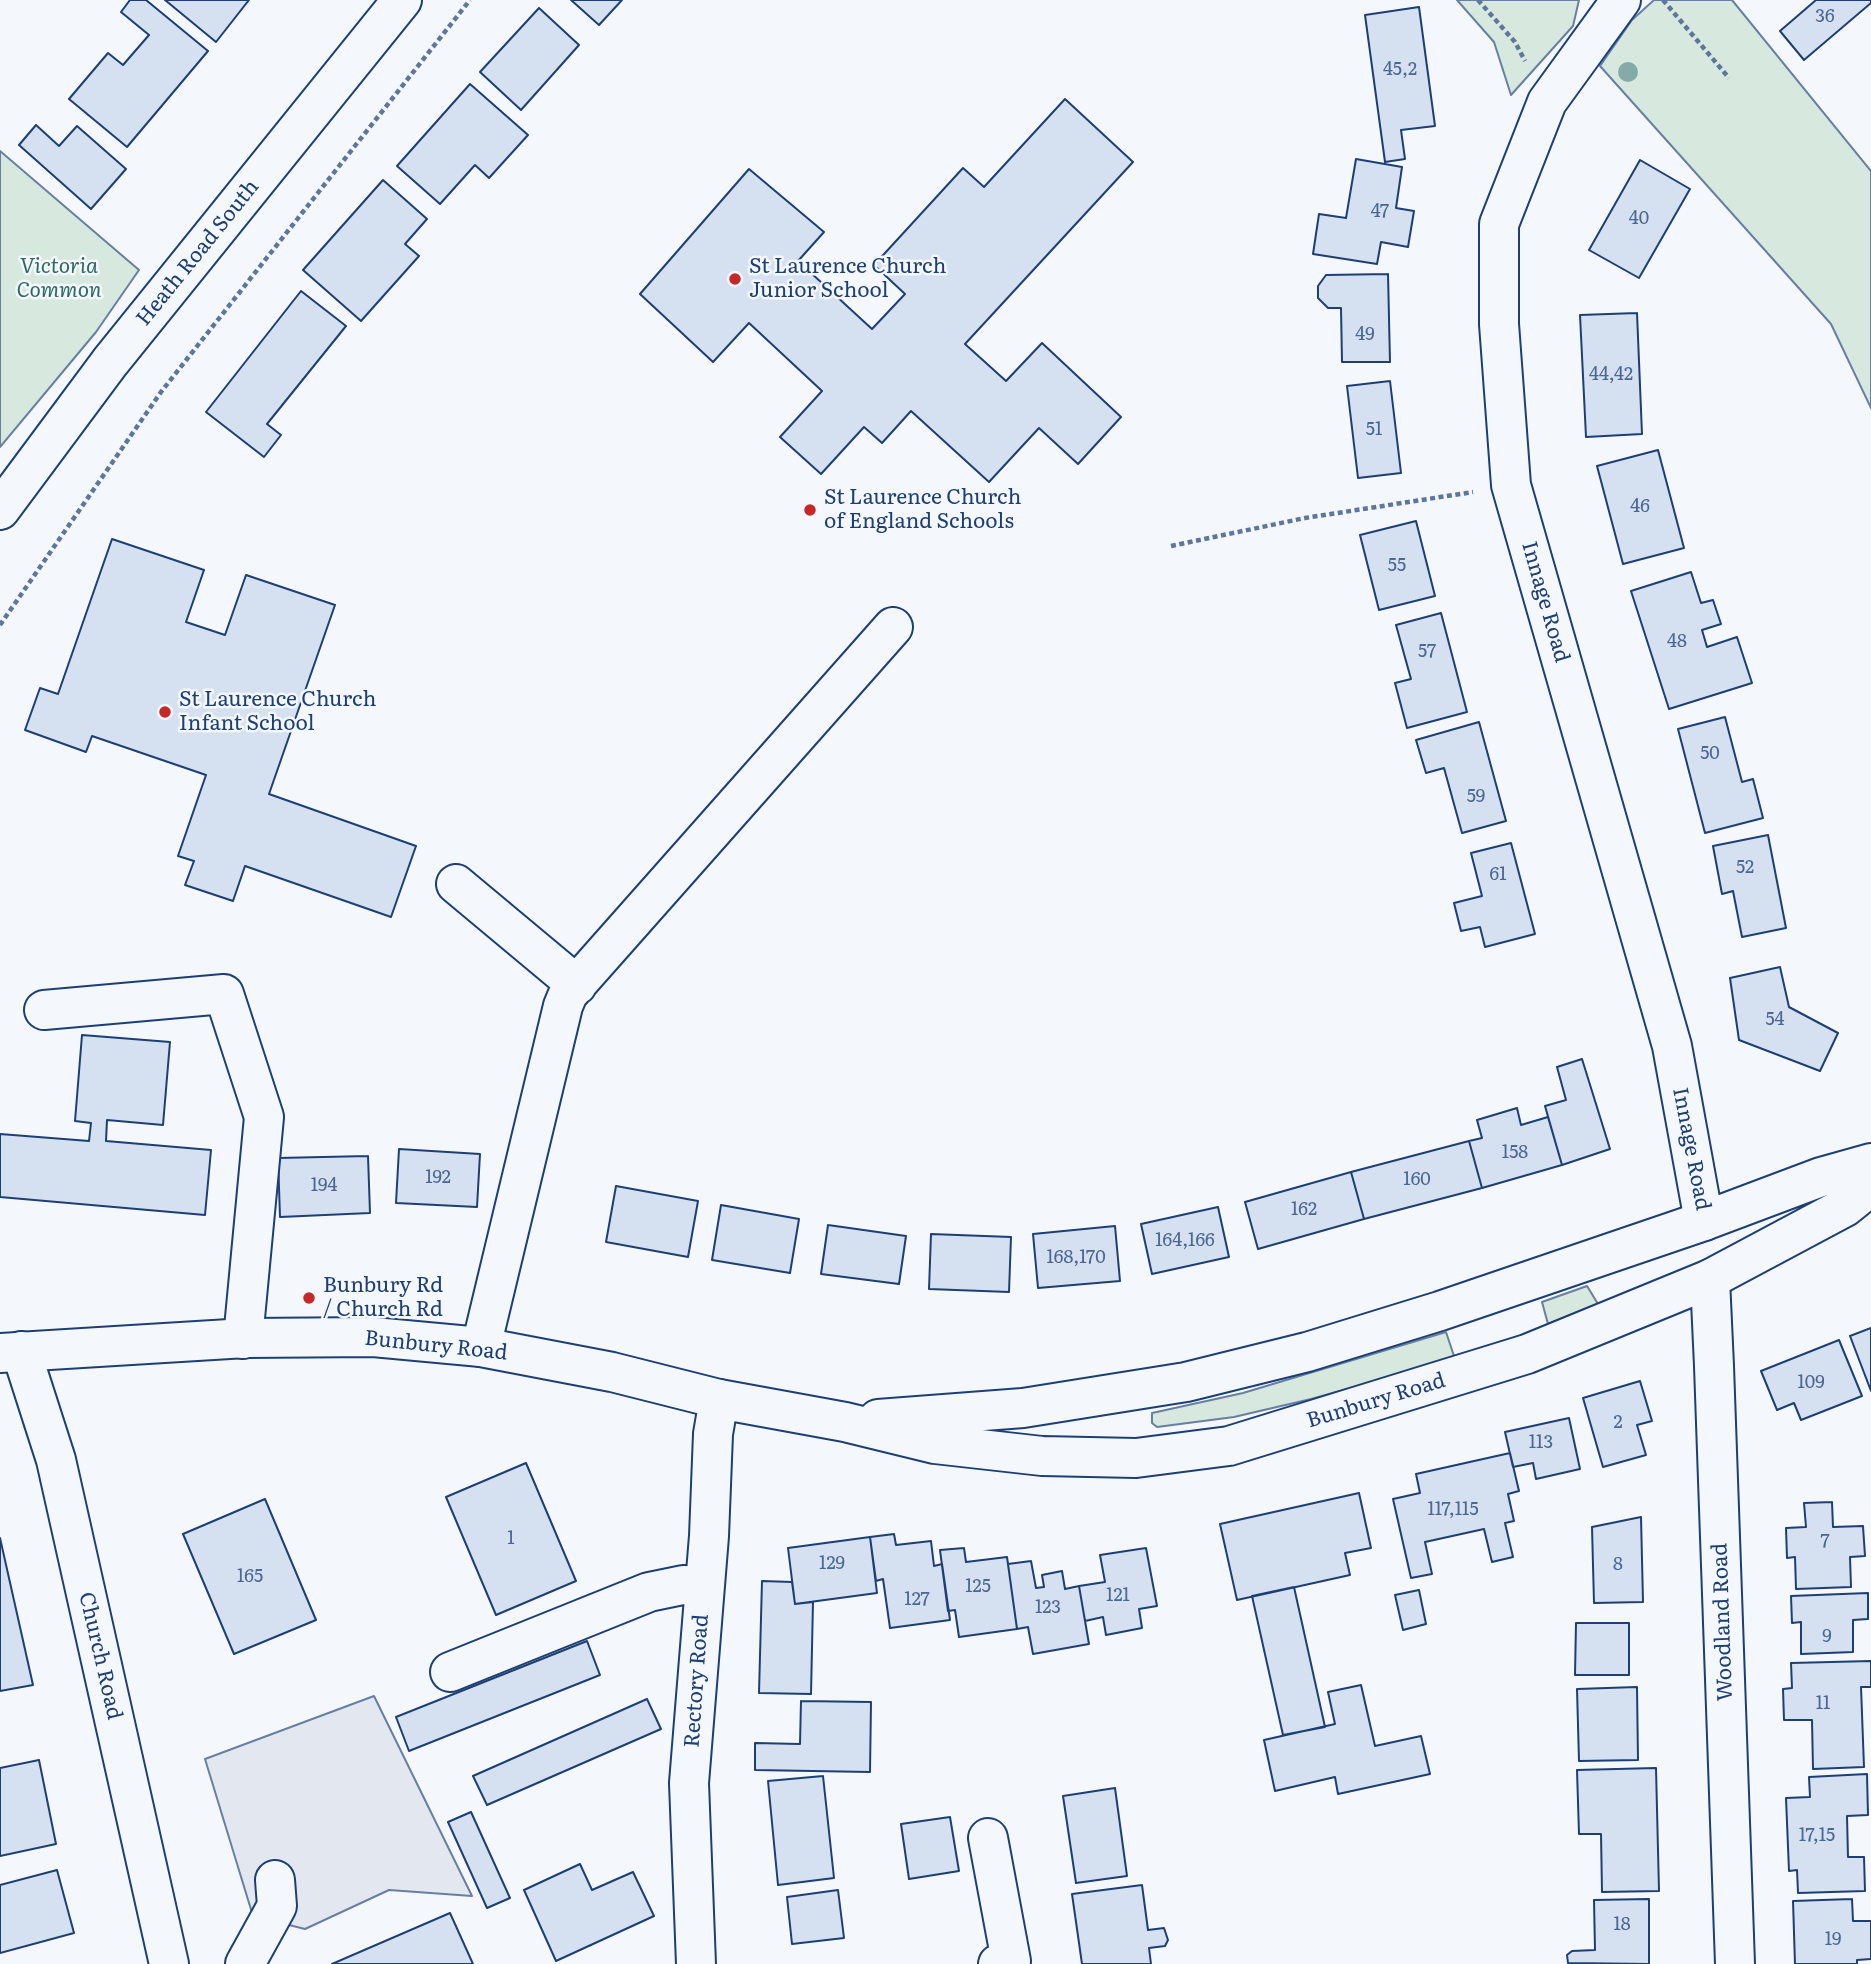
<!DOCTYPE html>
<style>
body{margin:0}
canvas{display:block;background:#f4f7fb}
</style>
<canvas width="1871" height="1964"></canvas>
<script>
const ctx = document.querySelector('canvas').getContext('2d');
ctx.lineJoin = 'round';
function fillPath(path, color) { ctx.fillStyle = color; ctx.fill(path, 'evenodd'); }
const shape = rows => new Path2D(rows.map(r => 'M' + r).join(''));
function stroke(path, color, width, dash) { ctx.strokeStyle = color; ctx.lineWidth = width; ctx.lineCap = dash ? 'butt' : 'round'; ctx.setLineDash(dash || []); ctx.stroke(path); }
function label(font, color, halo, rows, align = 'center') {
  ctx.font = font + ' Literata,serif'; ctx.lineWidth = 5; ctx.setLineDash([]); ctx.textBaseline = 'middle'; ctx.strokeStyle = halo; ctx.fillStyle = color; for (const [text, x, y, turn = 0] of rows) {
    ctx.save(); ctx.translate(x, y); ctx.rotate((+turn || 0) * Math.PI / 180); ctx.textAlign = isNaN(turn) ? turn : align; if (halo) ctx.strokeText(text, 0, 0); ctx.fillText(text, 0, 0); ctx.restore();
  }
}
const green = shape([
 [1457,0,1579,0,1573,26,1511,95,1494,42,1457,0],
 [1654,0,1732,0,1871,171,1871,408,1831,324,1600,66,1632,20,1654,0],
 [0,151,139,270,96,332,0,447,0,151],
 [1587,1286,1598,1304,1548,1324,1542,1302,1587,1286],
 [1446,1332,1455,1359,1311,1399,1234,1417,1157,1427,1152,1423,1152,1413,1243,1393,1446,1332]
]);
fillPath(green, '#d7e8df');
stroke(green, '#687fa3', 2);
const parking = shape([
 [374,1696,472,1896,389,1890,305,1929,253,1916,205,1759,374,1696]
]);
fillPath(parking, '#e3e8f0');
stroke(parking, '#687fa3', 2);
const building = shape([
 [130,0,146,0,208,51,127,147,69,99,108,53,123,65,149,35,121,12,130,0],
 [165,0,249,0,216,42,165,0],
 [571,0,622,0,599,25,571,0],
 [1816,0,1871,0,1871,3,1804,60,1780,31,1816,0],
 [1419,7,1435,126,1401,130,1405,159,1385,162,1365,15,1419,7],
 [539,8,579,45,521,110,480,72,539,8],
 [470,84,528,135,489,178,475,165,440,204,397,166,470,84],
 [1065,99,1133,162,965,344,1006,381,1042,343,1121,417,1078,464,1039,428,989,482,911,411,882,443,864,427,821,474,780,437,822,391,749,323,713,362,640,294,749,169,824,232,798,261,872,329,905,294,874,265,963,168,984,187,1065,99],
 [36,125,59,146,77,126,126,169,91,209,19,145,36,125],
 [1356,159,1402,167,1396,208,1414,211,1408,247,1381,242,1377,264,1313,254,1319,214,1346,218,1356,159],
 [1640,160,1690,189,1639,278,1589,250,1640,160],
 [383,180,427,219,405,244,419,256,361,321,303,270,383,180],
 [1388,274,1390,362,1342,362,1341,308,1328,308,1318,298,1318,286,1326,275,1388,274],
 [301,291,346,326,267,424,281,435,264,457,206,412,301,291],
 [1637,313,1642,434,1586,437,1580,315,1637,313],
 [1390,381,1401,473,1358,478,1347,386,1390,381],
 [1658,450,1684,548,1623,564,1597,466,1658,450],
 [1416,521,1435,596,1379,610,1360,535,1416,521],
 [112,539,204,570,186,622,225,635,246,575,335,605,269,794,416,846,391,917,245,866,233,901,185,885,194,861,178,856,206,775,92,736,86,752,25,730,40,688,58,694,112,539],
 [1691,572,1701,603,1713,600,1721,624,1702,630,1707,647,1737,637,1752,683,1669,709,1631,591,1691,572],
 [1441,613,1467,712,1407,728,1395,683,1411,679,1396,625,1441,613],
 [1725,717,1742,782,1753,779,1763,818,1705,833,1678,729,1725,717],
 [1479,722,1506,821,1462,833,1444,768,1426,773,1416,740,1479,722],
 [1768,835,1786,928,1742,937,1733,891,1722,894,1713,846,1768,835],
 [1511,843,1535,934,1485,947,1480,927,1461,931,1454,903,1482,896,1471,853,1511,843],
 [1780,967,1789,1007,1838,1033,1820,1071,1739,1040,1730,978,1780,967],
 [82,1035,170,1042,163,1125,107,1120,106,1141,211,1150,205,1215,0,1197,0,1134,89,1141,91,1123,75,1121,82,1035],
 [1582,1059,1610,1149,1562,1165,1545,1106,1566,1100,1557,1067,1582,1059],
 [1517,1108,1521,1125,1548,1117,1562,1165,1482,1188,1469,1141,1482,1138,1477,1120,1517,1108],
 [1469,1141,1482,1188,1364,1219,1351,1172,1469,1141],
 [399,1149,480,1154,477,1207,396,1203,399,1149],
 [368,1156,370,1213,280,1217,278,1158,368,1156],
 [1351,1172,1364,1219,1258,1249,1245,1202,1351,1172],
 [616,1186,698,1201,688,1257,606,1242,616,1186],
 [721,1205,799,1219,790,1273,712,1260,721,1205],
 [1218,1207,1229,1257,1152,1274,1141,1224,1218,1207],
 [828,1225,906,1236,899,1284,821,1274,828,1225],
 [1115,1226,1120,1281,1038,1288,1033,1234,1115,1226],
 [931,1234,1011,1237,1009,1292,929,1289,931,1234],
 [1871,1328,1871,1391,1850,1336,1871,1328],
 [1839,1340,1862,1396,1801,1420,1794,1403,1777,1410,1761,1371,1839,1340],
 [1640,1381,1652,1421,1637,1425,1646,1455,1603,1467,1583,1398,1640,1381],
 [1569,1418,1580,1469,1536,1479,1533,1463,1513,1467,1505,1432,1569,1418],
 [1510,1453,1519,1491,1508,1494,1514,1521,1505,1523,1513,1557,1492,1562,1484,1529,1425,1542,1432,1574,1411,1578,1393,1499,1420,1493,1416,1474,1510,1453],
 [526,1463,576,1581,496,1615,446,1497,526,1463],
 [1359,1493,1371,1548,1345,1553,1350,1575,1237,1600,1220,1524,1359,1493],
 [265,1499,316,1620,234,1654,183,1534,265,1499],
 [1832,1502,1833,1527,1863,1526,1865,1556,1850,1557,1851,1587,1796,1589,1795,1557,1787,1558,1786,1528,1806,1527,1804,1503,1832,1502],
 [1641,1517,1643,1602,1594,1603,1592,1527,1641,1517],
 [894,1534,896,1545,931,1541,934,1566,942,1564,950,1620,890,1628,883,1579,876,1581,870,1537,894,1534],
 [870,1537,877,1593,795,1604,788,1548,870,1537],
 [0,1538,33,1685,0,1691,0,1538],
 [964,1548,966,1562,1007,1557,1017,1629,959,1637,955,1610,948,1611,940,1550,964,1548],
 [1146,1548,1157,1606,1139,1609,1142,1628,1106,1635,1103,1617,1085,1621,1079,1586,1105,1582,1100,1555,1146,1548],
 [1031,1561,1036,1588,1044,1587,1042,1575,1062,1571,1065,1589,1079,1586,1089,1644,1033,1654,1028,1627,1017,1629,1008,1564,1031,1561],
 [762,1581,792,1582,795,1604,813,1602,811,1694,759,1693,762,1581],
 [1294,1587,1325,1727,1283,1735,1252,1596,1294,1587],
 [1419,1590,1426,1624,1403,1630,1395,1595,1419,1590],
 [1868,1593,1868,1619,1853,1620,1853,1652,1801,1654,1801,1622,1792,1623,1791,1596,1868,1593],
 [1576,1623,1629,1623,1629,1675,1575,1675,1576,1623],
 [587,1641,600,1675,409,1751,396,1717,587,1641],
 [1871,1661,1871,1687,1861,1687,1864,1767,1813,1769,1812,1720,1784,1720,1783,1689,1792,1688,1791,1663,1871,1661],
 [1361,1685,1375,1746,1421,1736,1430,1774,1338,1794,1335,1777,1275,1791,1264,1740,1335,1724,1328,1692,1361,1685],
 [1637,1687,1638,1760,1579,1761,1577,1689,1637,1687],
 [647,1699,661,1729,487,1805,473,1776,647,1699],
 [801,1701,871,1702,870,1772,755,1770,755,1743,800,1744,801,1701],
 [39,1760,56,1844,0,1856,0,1768,39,1760],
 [1656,1768,1659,1891,1602,1892,1601,1834,1579,1834,1577,1770,1656,1768],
 [1867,1774,1868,1815,1847,1816,1848,1857,1864,1857,1865,1891,1798,1893,1797,1870,1789,1871,1786,1798,1810,1797,1809,1777,1867,1774],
 [823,1776,834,1878,778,1885,768,1781,823,1776],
 [1115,1788,1127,1876,1076,1883,1063,1796,1115,1788],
 [471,1812,510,1898,487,1908,448,1822,471,1812],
 [950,1817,959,1871,909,1879,901,1824,950,1817],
 [580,1864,592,1890,633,1872,654,1916,556,1961,524,1890,580,1864],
 [57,1870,74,1933,0,1953,0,1885,57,1870],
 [1142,1885,1148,1930,1164,1928,1168,1940,1165,1946,1149,1948,1151,1964,1082,1964,1072,1894,1142,1885],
 [838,1890,844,1938,792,1944,787,1897,838,1890],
 [1649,1899,1649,1964,1568,1963,1567,1955,1572,1951,1595,1950,1594,1900,1649,1899],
 [1852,1899,1853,1921,1871,1921,1871,1959,1857,1960,1857,1964,1795,1964,1793,1901,1852,1899],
 [450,1913,473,1964,332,1964,450,1913]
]);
fillPath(building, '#d5e0f0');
stroke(building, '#1d3f73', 2);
const minor = shape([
 [1621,0,1547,102,1499,224,1499,324,1511,485,1672,1046,1704,1221],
 [0,510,110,362,402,0],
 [456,884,577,985],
 [44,1010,224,994,264,1117,243,1339],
 [1710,1279,1714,1366,1735,1964],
 [481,1347,563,1006,568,994,893,627],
 [21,1351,56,1460,169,1964],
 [450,1672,649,1592,683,1585,705,1586],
 [988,1838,1011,1961,998,1964],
 [245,1964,277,1906,275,1880],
 [696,1964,689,1783,709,1536,713,1434,719,1399]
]);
const major = shape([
 [0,1353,246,1338,373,1337,481,1347,612,1372,719,1399,845,1422,935,1444,1042,1456,1136,1458,1229,1446,1527,1354,1710,1279,1845,1207,1871,1186],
 [878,1419,1023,1408,1186,1382,1307,1352,1440,1311,1704,1221,1821,1177,1871,1163]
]);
stroke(minor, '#1d3f73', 42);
stroke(major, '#1d3f73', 42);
stroke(shape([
 [1478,0,1515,42,1525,61],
 [1663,0,1729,78],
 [1171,546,1305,518,1473,492],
 [0,625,161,392,470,0]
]), '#5e769c', 4.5, [5, 3.5]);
stroke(minor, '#f4f7fb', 38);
stroke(major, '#f4f7fb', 38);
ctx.fillStyle = '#86aba6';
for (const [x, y] of [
 [1628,72]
]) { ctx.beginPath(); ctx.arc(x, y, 10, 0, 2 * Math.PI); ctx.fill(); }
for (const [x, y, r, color] of [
 [735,279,7,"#c62828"],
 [810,510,7,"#c62828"],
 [165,712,7,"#c62828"],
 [309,1298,7,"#c62828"]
]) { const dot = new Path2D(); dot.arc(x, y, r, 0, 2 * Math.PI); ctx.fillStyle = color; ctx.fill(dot); stroke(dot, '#f4f7fb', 2.5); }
label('18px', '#4b6792', null, [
 ["36",1825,17],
 ["45,2",1400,70],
 ["47",1380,212],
 ["40",1639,219],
 ["49",1365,335],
 ["44,42",1611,375],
 ["51",1374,430],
 ["46",1640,507],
 ["55",1397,566],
 ["48",1677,642],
 ["57",1427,652],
 ["50",1710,754],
 ["59",1476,797],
 ["52",1745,868],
 ["61",1498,875],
 ["54",1775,1020],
 ["158",1515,1153],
 ["192",438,1178],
 ["160",1417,1180],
 ["194",324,1186],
 ["162",1304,1210],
 ["164,166",1185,1241],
 ["168,170",1076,1258],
 ["109",1811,1383],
 ["2",1618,1423],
 ["113",1541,1443],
 ["117,115",1453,1510],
 ["1",511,1539],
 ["7",1825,1542],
 ["129",832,1564],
 ["8",1618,1565],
 ["165",250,1577],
 ["125",978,1587],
 ["121",1118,1596],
 ["127",917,1600],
 ["123",1048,1608],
 ["9",1827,1637],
 ["11",1823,1704],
 ["17,15",1817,1836],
 ["18",1622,1925],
 ["19",1833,1940]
]);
label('21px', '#1d3f73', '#f4f7fb', [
 ["Heath Road South",198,253,-51],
 ["Innage Road",1545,602,74],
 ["Innage Road",1691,1149,79],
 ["Bunbury Road",436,1346,6],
 ["Bunbury Road",1376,1401,-17],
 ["Woodland Road",1723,1622,-92],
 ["Church Road",100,1656,77],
 ["Rectory Road",697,1681,-86]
]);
label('italic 21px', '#2c6c60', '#f4f7fb', [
 ["Victoria",59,267],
 ["Common",59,291]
]);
label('21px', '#1d3f73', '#f4f7fb', [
 ["St Laurence Church",749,267],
 ["Junior School",749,291],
 ["St Laurence Church",824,498],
 ["of England Schools",824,522],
 ["St Laurence Church",179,700],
 ["Infant School",179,724],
 ["Bunbury Rd",323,1286],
 ["/ Church Rd",323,1310]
], 'left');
</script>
